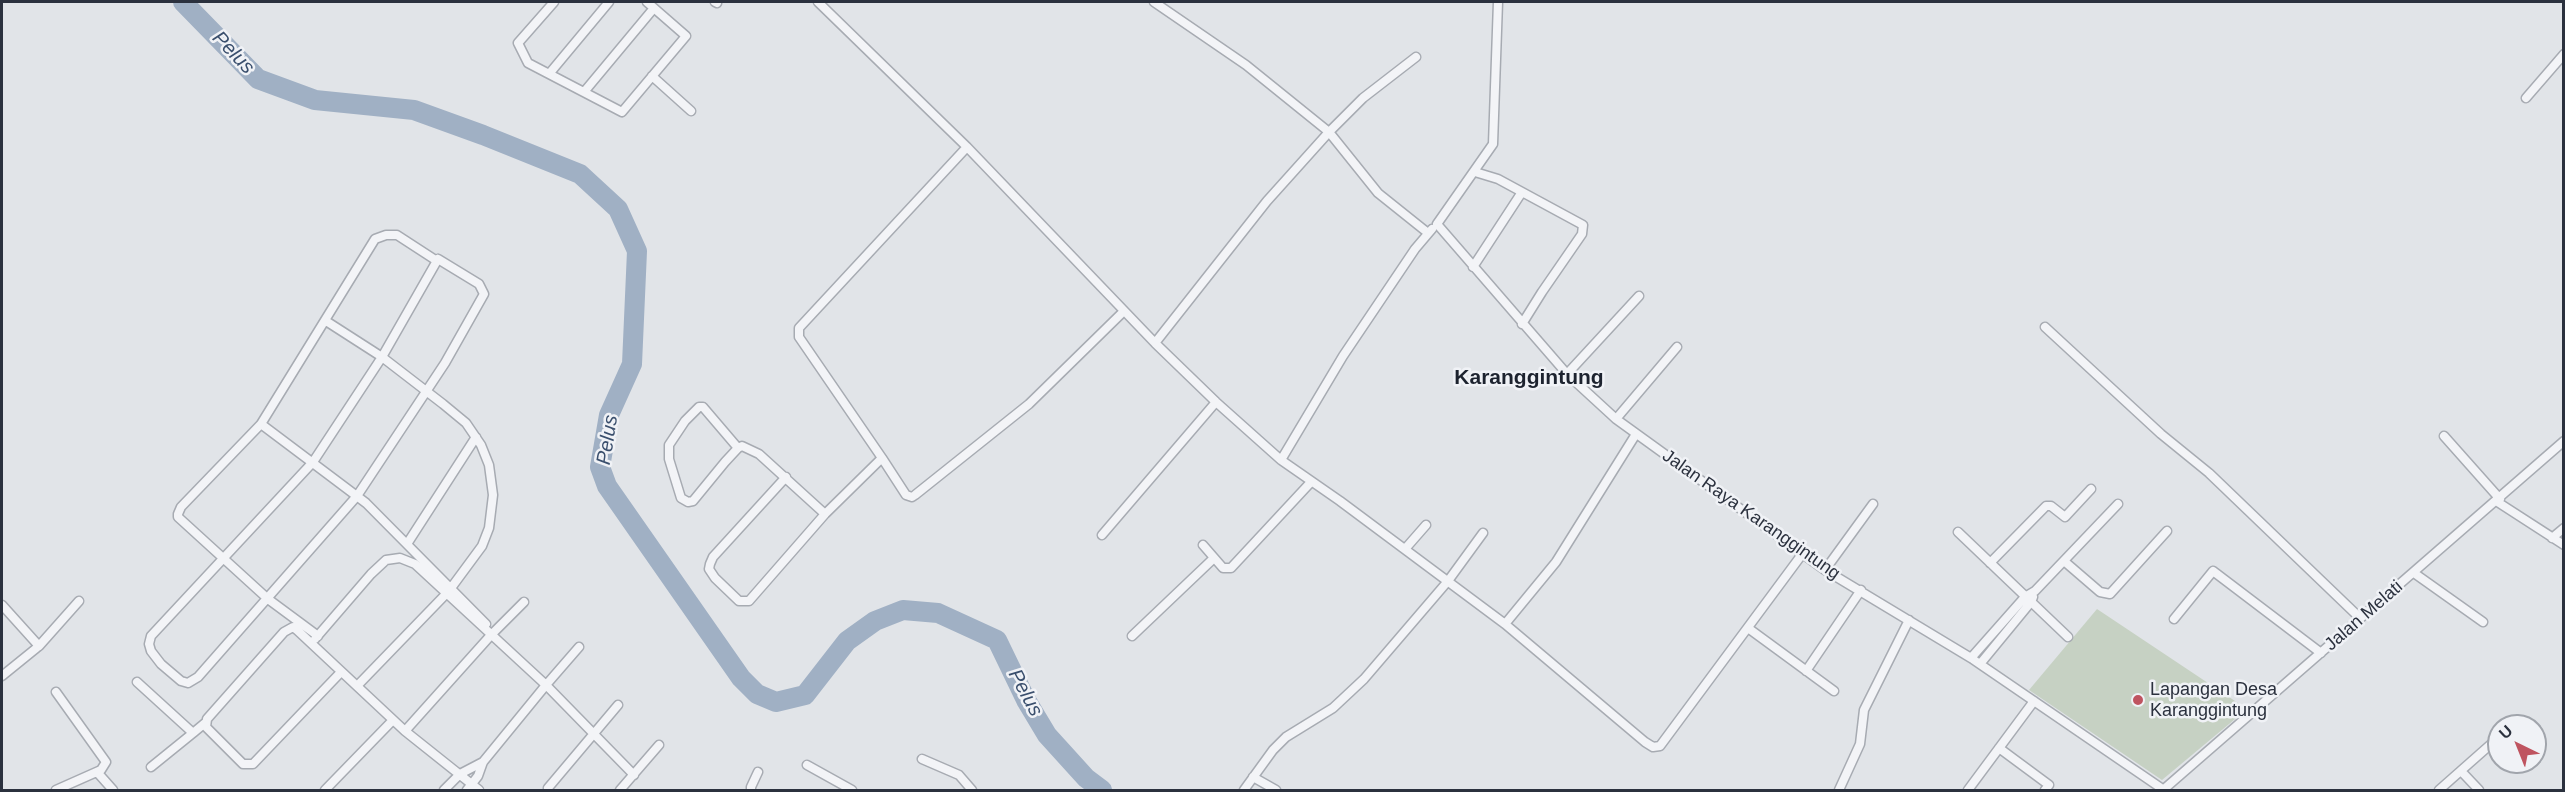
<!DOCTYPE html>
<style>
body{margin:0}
#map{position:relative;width:2565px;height:792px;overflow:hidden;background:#e1e4e8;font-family:Arial,sans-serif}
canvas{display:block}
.frame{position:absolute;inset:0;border:3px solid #2b313e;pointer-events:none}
.north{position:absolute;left:2487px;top:714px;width:60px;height:60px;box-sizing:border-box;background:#f0f2f6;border:2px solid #a1a5ac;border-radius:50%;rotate:317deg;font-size:16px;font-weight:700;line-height:24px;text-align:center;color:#2b313e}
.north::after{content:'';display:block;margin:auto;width:21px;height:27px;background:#bf5460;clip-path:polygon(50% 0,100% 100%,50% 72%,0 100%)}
</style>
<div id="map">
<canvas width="2565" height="792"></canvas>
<div class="frame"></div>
<div class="north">U</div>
</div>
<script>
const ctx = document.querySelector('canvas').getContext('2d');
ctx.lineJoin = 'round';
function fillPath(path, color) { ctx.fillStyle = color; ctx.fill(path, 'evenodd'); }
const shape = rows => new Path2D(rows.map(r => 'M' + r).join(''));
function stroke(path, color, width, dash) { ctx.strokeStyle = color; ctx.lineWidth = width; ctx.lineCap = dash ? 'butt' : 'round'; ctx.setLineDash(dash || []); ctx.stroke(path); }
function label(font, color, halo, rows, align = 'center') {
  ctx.font = font + ' Arial,sans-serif'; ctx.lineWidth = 5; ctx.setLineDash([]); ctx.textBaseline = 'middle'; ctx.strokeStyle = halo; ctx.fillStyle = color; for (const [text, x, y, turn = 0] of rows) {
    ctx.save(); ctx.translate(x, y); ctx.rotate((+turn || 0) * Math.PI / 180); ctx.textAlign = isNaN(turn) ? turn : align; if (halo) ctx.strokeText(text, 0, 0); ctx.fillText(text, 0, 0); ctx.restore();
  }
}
fillPath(shape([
 [2097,609,2247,709,2162,780,2029,690]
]), '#c6d1c3');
stroke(shape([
 [183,2,258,79,315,100,414,110,483,135,580,174,618,209,637,251,632,364,609,415,600,467,607,486,741,678,757,694,776,702,805,695,847,641,875,621,903,610,938,613,997,640,1026,700,1047,735,1086,778,1102,790]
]), '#a0b0c4', 20);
const street = shape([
 [554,2,518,43,528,63,622,112,686,36,647,2],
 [715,2,717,3],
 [818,2,967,147,1155,343,1216,402,1281,460,1340,501,1505,624,1645,742,1653,747,1660,746,1803,553],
 [1154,2,1246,65,1329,132,1378,193,1428,233],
 [1498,2,1493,144,1437,224,1567,374,1616,419,1825,570,1971,658,2164,790],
 [549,74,609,2],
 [652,76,691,111],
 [584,92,654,8],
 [2526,98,2564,54],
 [1475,172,1498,179,1583,225,1582,234,1542,292,1522,324],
 [438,259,479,284,484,294,445,363,357,496,198,677,188,683,181,681,161,664,151,651,149,644,151,636,313,462,382,357,438,259],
 [1473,267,1522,192],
 [326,321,382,357,443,404,466,423,481,445,489,465,493,495,489,528,482,546,451,588],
 [2045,327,2161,434,2209,473,2360,618],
 [1155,343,1267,201,1329,132,1363,98,1416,57],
 [1567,374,1639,296],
 [1616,419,1677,347],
 [261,424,366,503,486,624],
 [2444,436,2500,499],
 [738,448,703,407,699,407,685,421,669,445,669,459,681,498,688,502,693,501,725,462,738,448,742,446,759,454,825,514],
 [882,458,799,337,799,328,967,147],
 [1281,460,1343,356,1415,249,1432,229],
 [786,477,713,557,710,564,709,569,715,578,739,601,749,601,825,514,882,458,906,495,912,497,915,495,1029,404,1124,311],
 [2496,501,2564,545],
 [1958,532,2068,637],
 [1102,535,1216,402],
 [2552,538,2564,528],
 [407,544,476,437],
 [1203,545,1223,568,1231,568,1311,482],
 [1405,549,1426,525],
 [2064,561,2100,592,2110,594,2167,531],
 [1990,563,2046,506,2051,506,2065,517,2091,489],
 [1825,570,1873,504],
 [2414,573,2483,622],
 [2,605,39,646,2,676],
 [2174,619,2213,571,2321,653],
 [1505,624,1556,562,1636,434],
 [1748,628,1834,691],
 [318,636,268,599,178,517,178,514,181,507,261,424,375,239,386,235,397,235,437,261],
 [1132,636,1214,558],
 [315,639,371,574,386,560,400,558,415,564,546,685,634,775],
 [39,646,79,601],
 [1971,658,2025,597,2035,591,2118,504],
 [1980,664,2031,602,2033,597],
 [1806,671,1861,590],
 [341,672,253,764,243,764,206,727,207,719,284,632,293,627,297,630,405,731,479,790],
 [137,682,193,733,205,723],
 [357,686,446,594],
 [405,731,491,635,524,602],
 [1999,748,2049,785,2045,790],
 [922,759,959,775,972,790],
 [807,765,852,790],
 [151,767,193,733],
 [2461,771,2479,790],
 [97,772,113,790],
 [1253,777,1276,790],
 [548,788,618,705],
 [56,790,101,770,106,762,56,692],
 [325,790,393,720],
 [444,790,460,774,483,762],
 [467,790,478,776,483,762,546,685,579,647],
 [620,790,659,745],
 [751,790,751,787,758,772],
 [1244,790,1273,750,1286,737,1333,708,1364,679,1448,581,1483,533],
 [1839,790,1860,744,1864,710,1909,620],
 [1968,790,2034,701],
 [2163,790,2564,441],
 [2439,790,2499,737]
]);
stroke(street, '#a7abb2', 11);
stroke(street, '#f3f4f7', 8);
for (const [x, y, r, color] of [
 [2138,700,6,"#bf5460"]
]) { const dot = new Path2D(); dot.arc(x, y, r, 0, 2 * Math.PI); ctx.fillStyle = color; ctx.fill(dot); stroke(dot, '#f0f2f6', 2); }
label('18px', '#2b313e', '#f0f2f6', [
 ["Jalan Raya Karanggintung",1751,515,35],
 ["Jalan Melati",2364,616,-41]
]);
label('18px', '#2b313e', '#f0f2f6', [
 ["Lapangan Desa",2150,690],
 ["Karanggintung",2150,711]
], 'left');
label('italic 20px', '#3a4f6d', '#f0f2f6', [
 ["Pelus",233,53,46],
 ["Pelus",608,440,-81],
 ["Pelus",1025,693,62]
]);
label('bold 21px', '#1d232f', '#f0f2f6', [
 ["Karanggintung",1529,378]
]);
</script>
